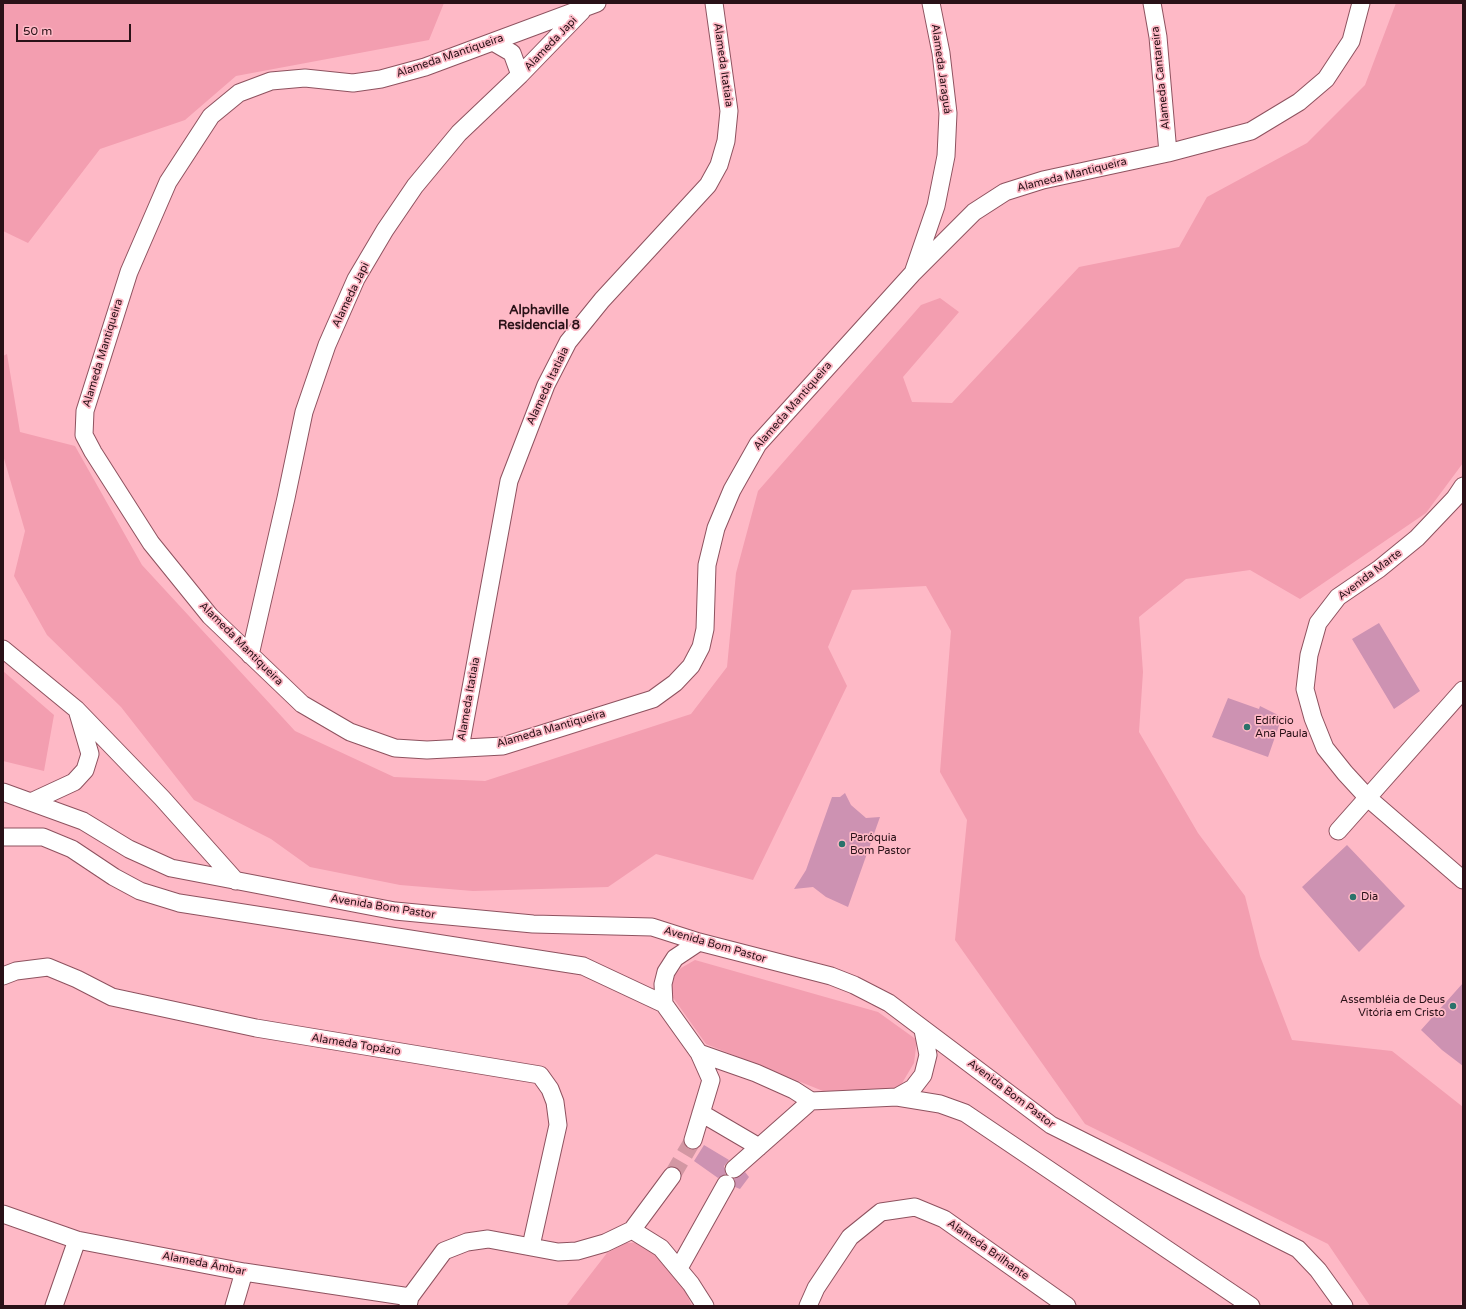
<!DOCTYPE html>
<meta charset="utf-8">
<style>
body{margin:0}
#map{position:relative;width:1466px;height:1309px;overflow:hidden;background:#feb9c6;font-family:"Varela Round",sans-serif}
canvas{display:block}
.frame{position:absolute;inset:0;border:4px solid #291117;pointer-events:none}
.scale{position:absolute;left:16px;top:24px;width:115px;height:18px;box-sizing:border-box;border:2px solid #291117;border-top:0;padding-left:5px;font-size:12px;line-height:14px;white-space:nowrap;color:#291117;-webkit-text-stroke:3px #feb9c6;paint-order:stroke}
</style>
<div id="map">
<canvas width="1466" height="1309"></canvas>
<div class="frame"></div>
<div class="scale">50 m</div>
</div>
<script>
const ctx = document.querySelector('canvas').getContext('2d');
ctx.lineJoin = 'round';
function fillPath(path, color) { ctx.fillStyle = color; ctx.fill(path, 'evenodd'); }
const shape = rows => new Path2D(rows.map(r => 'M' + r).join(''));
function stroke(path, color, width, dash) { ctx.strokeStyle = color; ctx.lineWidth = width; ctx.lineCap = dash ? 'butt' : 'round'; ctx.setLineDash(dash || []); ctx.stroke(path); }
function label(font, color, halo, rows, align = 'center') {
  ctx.font = font + ' "Varela Round",sans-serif'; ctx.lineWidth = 3.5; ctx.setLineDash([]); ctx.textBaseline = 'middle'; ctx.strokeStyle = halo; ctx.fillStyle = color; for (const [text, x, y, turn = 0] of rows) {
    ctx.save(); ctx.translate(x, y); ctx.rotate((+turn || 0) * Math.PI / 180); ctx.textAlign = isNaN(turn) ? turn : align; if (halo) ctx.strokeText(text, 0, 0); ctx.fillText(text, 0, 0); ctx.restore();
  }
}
fillPath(shape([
 [3,3,444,3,429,40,236,76,185,120,100,149,28,243,3,231],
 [1396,3,1463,3,1463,463,1426,513,1300,599,1250,570,1186,579,1139,617,1143,672,1139,732,1198,833,1245,896,1260,956,1292,1040,1392,1051,1463,1107,1463,1297,1460,1306,1370,1306,1328,1244,1085,1124,955,940,967,820,940,772,951,631,926,586,852,590,828,647,847,686,753,880,656,854,608,887,473,891,400,885,310,867,271,839,194,800,121,707,47,635,14,576,25,531,3,455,3,356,7,354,20,432,75,446,142,565,295,731,394,777,485,781,691,714,727,667,736,573,758,491,921,305,940,298,959,312,903,377,912,402,952,403,1079,267,1179,247,1207,197,1307,143,1365,85],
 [3,671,54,715,44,771,3,761],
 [695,960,878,1012,917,1040,914,1063,898,1090,865,1094,823,1091,706,1044,669,992,673,978,681,968],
 [644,1242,678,1275,692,1306,566,1306,607,1253,626,1243]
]), '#f39eb0');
fillPath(shape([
 [1379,623,1420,691,1394,709,1352,639],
 [1228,698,1259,709,1260,706,1282,717,1268,757,1212,737],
 [845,793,851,805,866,818,880,817,848,907,826,897,813,887,794,889,806,870,832,797,840,797],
 [1347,845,1405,906,1359,952,1302,887],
 [1463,983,1463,1066,1442,1050,1421,1030],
 [704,1145,729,1160,724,1166,726,1174,718,1178,694,1161],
 [745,1172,749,1177,740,1189,735,1187,734,1179]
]), '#cd92b2');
stroke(shape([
 [672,1176,693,1140]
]), '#d397a3', 17, [17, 8]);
const minor = shape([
 [597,3,425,67,381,79,353,83,305,78,271,81,239,93,211,116,168,182,129,272,85,411,84,435,93,452,151,543,210,616,302,704,350,732,395,748,427,750,503,746,653,699,675,683,691,666,701,647,705,629,707,565,716,528,732,490,758,444,912,274,974,212,1005,192,1043,180,1168,153,1251,131,1299,102,1326,79,1351,41,1361,3],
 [1152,3,1158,37,1168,153],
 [493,42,512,53,520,75],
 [914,270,936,206,946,156,948,113,941,53,931,3],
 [1463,486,1455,498,1417,538,1379,569,1338,597,1318,623,1309,655,1305,689,1313,718,1325,748,1345,773,1368,798,1463,880],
 [3,649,76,709,162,798,236,881],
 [250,655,286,498,304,412,327,345,356,279,385,230,415,186,459,133,520,75,582,11],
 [460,748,509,481,546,385,568,342,602,300,708,185,719,165,726,141,729,111,714,3],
 [3,792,83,821,129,849,171,868,395,911,533,924,652,927,699,942,831,976,854,985,889,1003,1051,1125,1298,1249,1318,1270,1344,1306],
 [33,801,74,782,85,770,90,754,78,713],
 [1338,831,1463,690],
 [3,837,43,837,72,849,114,877,140,891,179,903,583,966,664,1004,699,1053,756,1073,794,1090,811,1101,897,1097,940,1104,965,1113,1251,1306],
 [3,976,16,971,48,967,77,979,112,997,256,1028,540,1075,550,1089,555,1102,558,1125,531,1246],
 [664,1004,663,984,666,972,675,958,699,942],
 [897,1097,913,1088,923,1075,928,1055,923,1030],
 [701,1113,759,1147],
 [693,1140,711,1080,699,1053],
 [734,1169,811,1101],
 [3,1214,77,1240,244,1272,410,1297],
 [632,1230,672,1176],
 [679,1268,726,1184],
 [54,1306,77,1240],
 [234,1306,244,1272],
 [408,1306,410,1297,444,1251,467,1242,488,1239,558,1252,577,1251,605,1243,632,1230,661,1248,691,1284,705,1306],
 [808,1306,816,1288,850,1237,881,1212,915,1207,944,1219,1067,1306]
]);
stroke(minor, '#8e525f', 19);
stroke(minor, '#fff', 17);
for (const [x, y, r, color] of [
 [1247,727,4,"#2a726b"],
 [842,844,4,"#2a726b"],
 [1353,897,4,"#2a726b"],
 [1453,1006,4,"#2a726b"]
]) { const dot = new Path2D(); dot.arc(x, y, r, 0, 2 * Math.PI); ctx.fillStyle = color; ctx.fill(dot); stroke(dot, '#feb9c6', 1.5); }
label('11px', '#291117', '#feb9c6', [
 ["Alameda Japi",551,44,-46],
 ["Alameda Mantiqueira",450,56,-19],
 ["Alameda Itatiaia",723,65,82],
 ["Alameda Jaraguá",941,69,82],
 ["Alameda Cantareira",1161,78,-96],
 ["Alameda Mantiqueira",1072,175,-14],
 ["Alameda Japi",351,295,-64],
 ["Alameda Mantiqueira",103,353,-73],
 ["Alameda Itatiaia",548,386,-65],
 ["Alameda Mantiqueira",793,406,-49],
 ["Avenida Marte",1370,575,-37],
 ["Alameda Mantiqueira",241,644,45],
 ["Alameda Itatiaia",469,699,-80],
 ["Alameda Mantiqueira",551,729,-16],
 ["Avenida Bom Pastor",383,907,9],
 ["Avenida Bom Pastor",715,945,16],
 ["Alameda Topázio",356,1045,9],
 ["Avenida Bom Pastor",1011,1094,37],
 ["Alameda Brilhante",988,1250,35],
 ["Alameda Âmbar",204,1264,11]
]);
label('11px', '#291117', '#feb9c6', [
 ["Edifício",1255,721],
 ["Ana Paula",1255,734],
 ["Paróquia",850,838],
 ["Bom Pastor",850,851],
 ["Dia",1361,897],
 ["Assembléia de Deus",1445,1000,"right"],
 ["Vitória em Cristo",1445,1013,"right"]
], 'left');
label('bold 13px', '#291117', '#feb9c6', [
 ["Alphaville",539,311],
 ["Residencial 8",539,326]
]);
</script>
